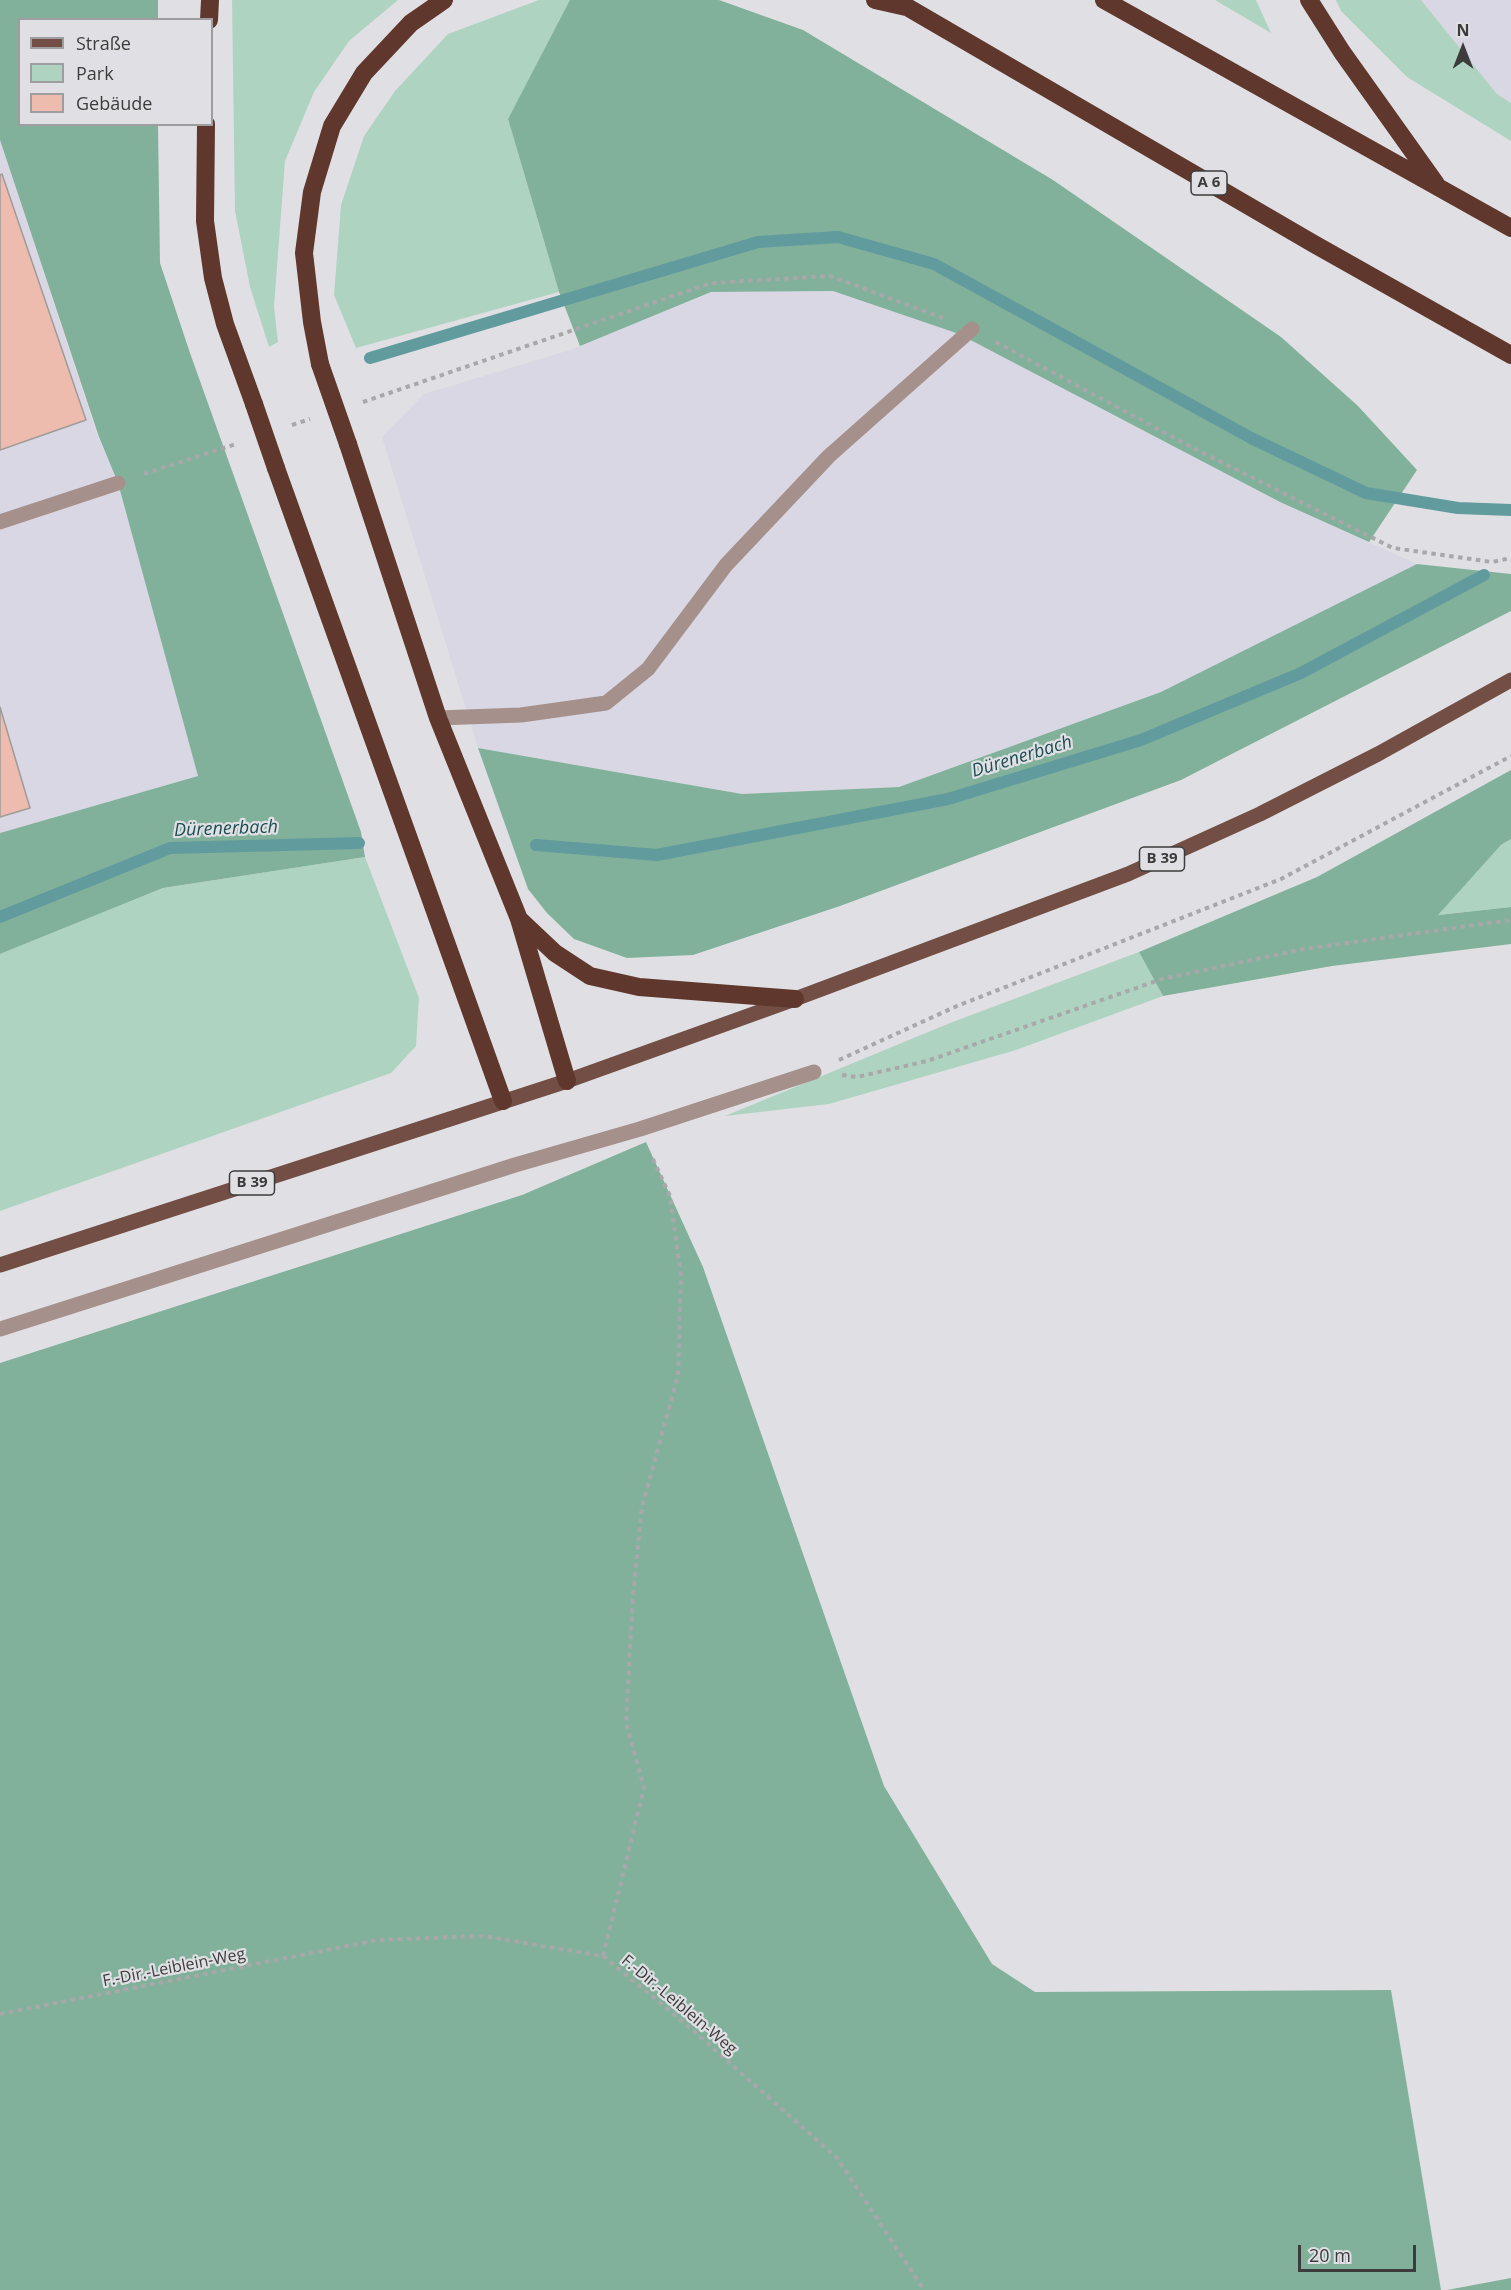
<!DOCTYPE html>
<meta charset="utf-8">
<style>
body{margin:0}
#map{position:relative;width:1511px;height:2290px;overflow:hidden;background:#e0e0e4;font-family:"Open Sans",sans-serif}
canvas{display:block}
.legend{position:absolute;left:18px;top:18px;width:195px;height:108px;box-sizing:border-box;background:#e0e0e4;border:2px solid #9e9ea1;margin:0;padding:8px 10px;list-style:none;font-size:18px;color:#3c3c3d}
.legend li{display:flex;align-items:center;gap:12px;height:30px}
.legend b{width:30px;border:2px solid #9e9ea1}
.north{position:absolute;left:1433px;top:18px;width:60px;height:60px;-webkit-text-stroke:4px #e0e0e4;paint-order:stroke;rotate:0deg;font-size:16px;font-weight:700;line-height:24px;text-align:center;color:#3c3c3d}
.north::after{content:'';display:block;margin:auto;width:21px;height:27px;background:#3c3c3d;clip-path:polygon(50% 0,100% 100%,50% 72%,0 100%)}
.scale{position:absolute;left:1298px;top:2245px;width:118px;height:27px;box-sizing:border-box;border:3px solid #3c3c3d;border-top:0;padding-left:8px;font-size:18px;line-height:21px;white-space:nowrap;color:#3c3c3d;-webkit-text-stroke:4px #e0e0e4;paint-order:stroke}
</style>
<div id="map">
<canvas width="1511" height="2290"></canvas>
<ul class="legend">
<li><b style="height:8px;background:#724e45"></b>Straße</li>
<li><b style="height:16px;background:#afd3c1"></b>Park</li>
<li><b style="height:16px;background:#edbcae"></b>Gebäude</li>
</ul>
<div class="north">N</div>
<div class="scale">20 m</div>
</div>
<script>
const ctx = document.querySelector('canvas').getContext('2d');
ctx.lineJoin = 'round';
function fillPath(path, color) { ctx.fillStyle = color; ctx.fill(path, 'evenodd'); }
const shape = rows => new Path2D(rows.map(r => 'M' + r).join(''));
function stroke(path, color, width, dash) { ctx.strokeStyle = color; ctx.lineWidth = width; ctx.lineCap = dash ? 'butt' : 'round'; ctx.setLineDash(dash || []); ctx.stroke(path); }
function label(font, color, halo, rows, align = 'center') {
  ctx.font = font + ' "Open Sans",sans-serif'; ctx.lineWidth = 4.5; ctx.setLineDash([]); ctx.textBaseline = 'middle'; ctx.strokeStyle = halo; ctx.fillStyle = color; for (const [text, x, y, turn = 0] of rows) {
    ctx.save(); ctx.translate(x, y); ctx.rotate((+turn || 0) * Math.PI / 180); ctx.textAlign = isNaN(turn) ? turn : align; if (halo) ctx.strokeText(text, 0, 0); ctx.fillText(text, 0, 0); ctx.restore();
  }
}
fillPath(shape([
 [1421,0,1511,0,1511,103,1497,94],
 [0,140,98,437,118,483,198,776,0,833],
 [833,291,959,334,1280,502,1417,564,1161,692,899,787,742,794,478,748,382,437,424,394,570,350,711,292]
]), '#d8d7e3');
fillPath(shape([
 [232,0,398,0,349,41,314,92,285,161,274,307,278,342,269,347,250,287,235,211],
 [539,0,572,0,508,119,559,292,356,348,334,295,341,205,364,136,395,91,448,34],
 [1215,0,1256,0,1271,33],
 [1336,0,1421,0,1497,94,1511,103,1511,141,1407,77,1341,11],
 [1511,839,1511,907,1437,915,1501,845],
 [365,857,419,998,416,1046,391,1073,0,1211,0,954,163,888],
 [1139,952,1163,996,1016,1050,829,1104,725,1116,950,1023]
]), '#afd3c1');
fillPath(shape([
 [0,0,158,0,158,19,20,20,20,124,158,125,160,263,190,353,361,832,365,857,163,888,0,954,0,833,198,776,118,483,99,437,0,140],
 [570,0,719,0,803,30,1053,180,1281,337,1358,406,1417,470,1369,542,1280,502,959,334,833,291,711,292,580,346,559,292,508,119],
 [1417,564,1511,574,1511,611,1181,780,840,906,693,955,627,958,574,939,547,913,528,889,478,748,742,794,899,787,1161,692],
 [1511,770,1511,839,1501,845,1438,915,1511,907,1511,944,1332,966,1163,996,1139,952,1317,877],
 [646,1142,703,1267,884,1786,992,1964,1035,1992,1391,1990,1441,2290,0,2290,0,1363,522,1195],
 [1511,2278,1511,2290,1447,2290]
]), '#82b19b');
stroke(shape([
 [370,358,758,242,838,237,934,264,1253,439,1366,493,1458,508,1511,510],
 [536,845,657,855,948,799,1141,740,1301,673,1484,575],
 [0,917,170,848,359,843]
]), '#619b9e', 12);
const building = shape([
 [2,174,86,420,0,450,0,175,2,174],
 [0,707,30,808,0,817,0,707]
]);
fillPath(building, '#edbcae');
stroke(building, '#9f9b9a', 1.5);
stroke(shape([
 [996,342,1195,449,1393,548,1492,562,1511,558],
 [363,402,711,283,830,276,943,318],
 [292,425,310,419],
 [144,474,236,444],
 [839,1060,957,1006,1281,879,1511,756],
 [842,1075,857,1077,927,1061,1162,979,1304,949,1511,920],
 [603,1956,644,1788,626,1723,633,1595,642,1507,678,1375,681,1276,670,1196,651,1155],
 [0,2014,378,1940,483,1936,603,1956,680,2019,837,2158,924,2290]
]), '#a8a8ab', 4, [4.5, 4.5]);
stroke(shape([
 [0,522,118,483],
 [438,718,521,715,606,703,648,669,726,565,829,456,972,329],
 [0,1329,515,1165,640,1129,814,1072]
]), '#a6908b', 15);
stroke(shape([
 [0,1265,567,1081,795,999,1128,874,1260,814,1378,754,1511,680]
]), '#724e45', 15);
stroke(shape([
 [875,0,906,7],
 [895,0,1314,244,1511,355],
 [1104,0,1511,228],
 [1309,0,1342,52,1436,184],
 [209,20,210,0],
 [206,124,205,221,213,278,225,324,254,404],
 [320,364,312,322,304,253,312,192,332,126,364,73,411,23,444,0],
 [348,444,438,718,519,919,567,1081],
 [276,468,503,1101],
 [520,920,555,953,590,976,639,987,795,999]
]), '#5f372d', 18);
stroke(shape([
 [320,364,348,444],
 [254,404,276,468]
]), '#5f372d', 18);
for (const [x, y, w] of [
 [1209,183,36],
 [1162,859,45],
 [252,1183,45]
]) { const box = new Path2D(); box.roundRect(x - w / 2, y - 12, w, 24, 4.5); ctx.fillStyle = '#e0e0e4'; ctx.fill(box); stroke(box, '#3c3c3d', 1.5); }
label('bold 15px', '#3c3c3d', null, [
 ["A 6",1209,183],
 ["B 39",1162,859],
 ["B 39",252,1183]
]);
label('16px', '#3c3c3d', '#e0e0e4', [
 ["F.-Dir.-Leiblein-Weg",174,1968,-11],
 ["F.-Dir.-Leiblein-Weg",679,2005,40]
]);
label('italic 18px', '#1b4f52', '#e0e0e4', [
 ["Dürenerbach",1022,757,-17],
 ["Dürenerbach",226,829,-2]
]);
</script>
